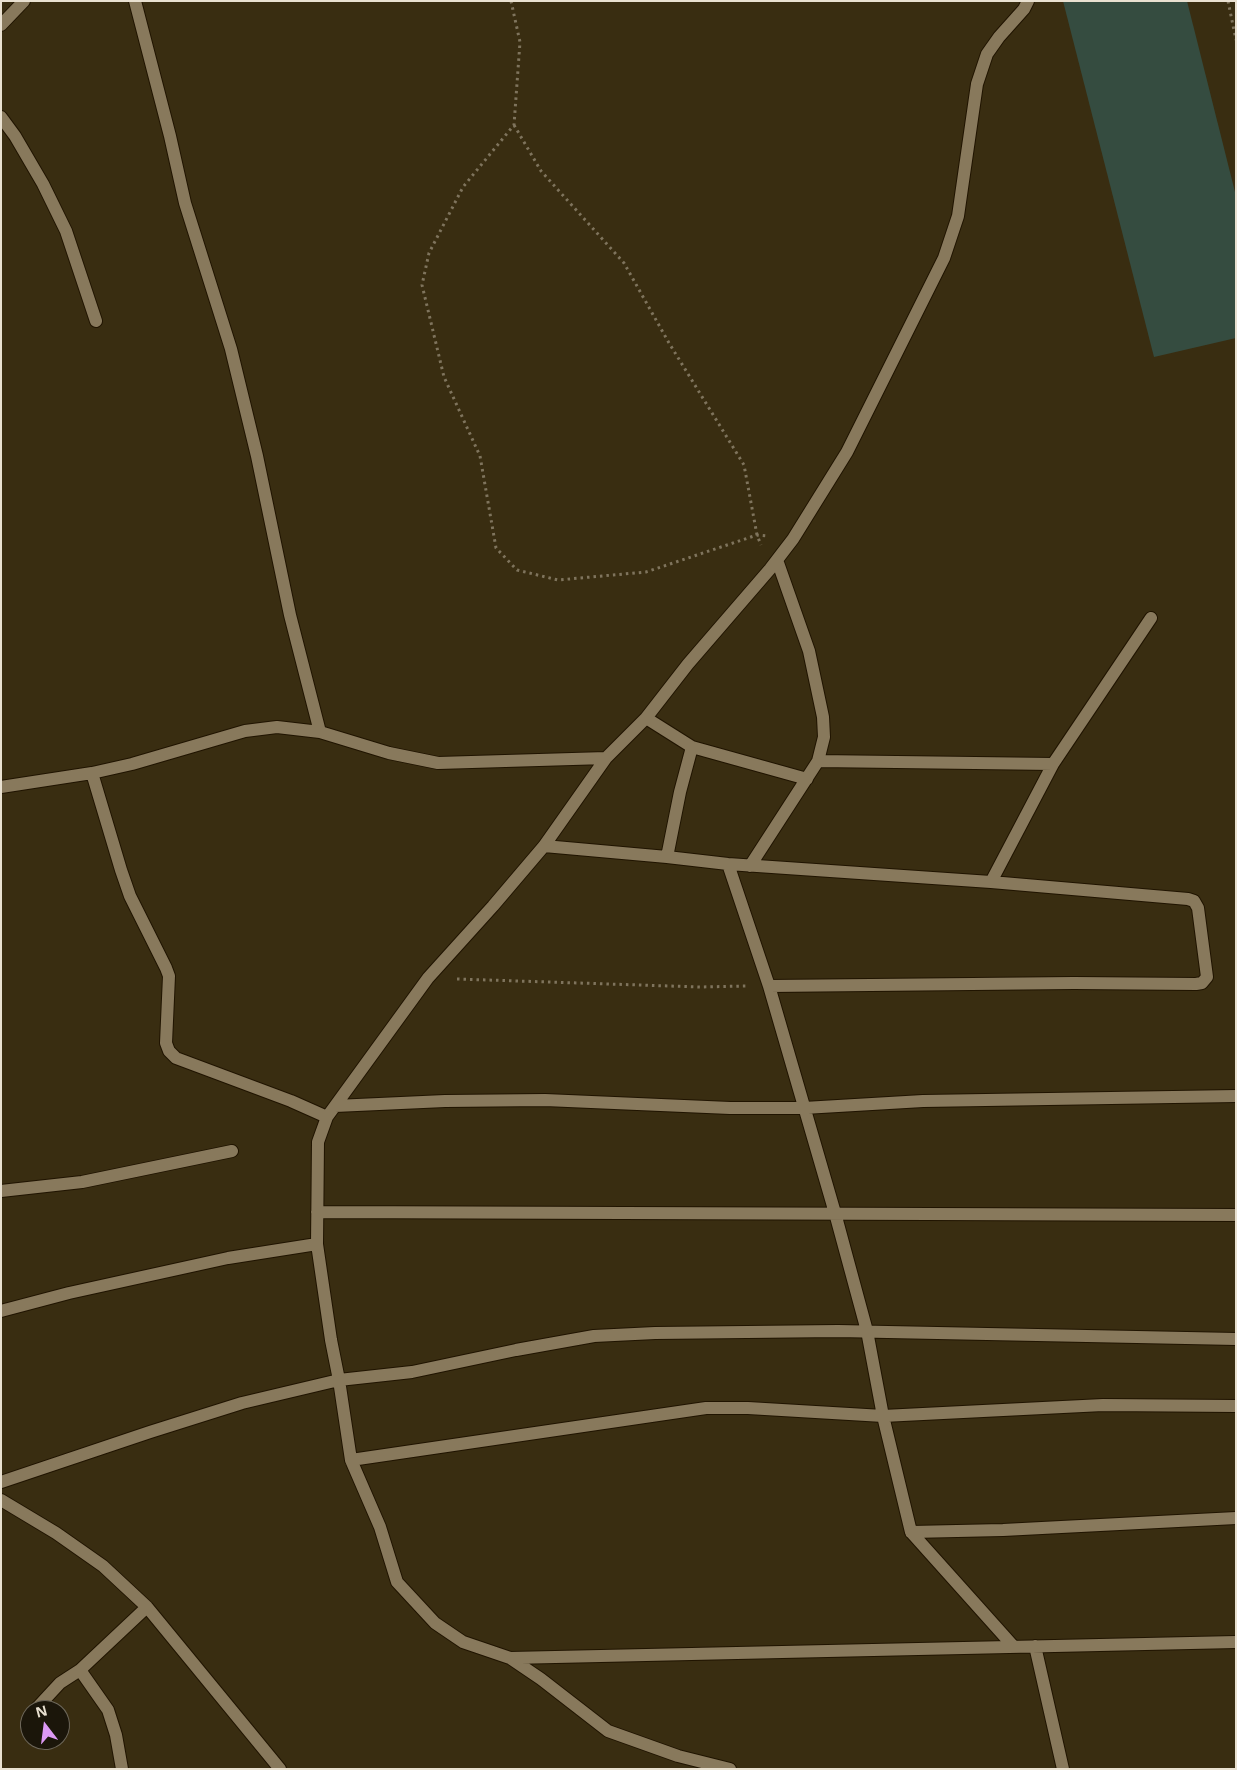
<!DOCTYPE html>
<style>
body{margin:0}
#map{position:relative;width:1237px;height:1770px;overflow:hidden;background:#392d11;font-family:"Open Sans",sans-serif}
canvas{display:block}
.frame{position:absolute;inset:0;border:2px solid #e9e1d1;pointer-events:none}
.north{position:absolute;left:20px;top:1700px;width:50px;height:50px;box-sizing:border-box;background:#1b160a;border:1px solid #6d675a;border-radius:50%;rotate:345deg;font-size:14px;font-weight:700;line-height:20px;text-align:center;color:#e9e1d1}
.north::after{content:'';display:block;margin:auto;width:18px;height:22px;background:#dc99f4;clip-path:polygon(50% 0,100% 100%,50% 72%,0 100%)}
</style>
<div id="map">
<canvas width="1237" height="1770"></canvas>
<div class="frame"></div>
<div class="north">N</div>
</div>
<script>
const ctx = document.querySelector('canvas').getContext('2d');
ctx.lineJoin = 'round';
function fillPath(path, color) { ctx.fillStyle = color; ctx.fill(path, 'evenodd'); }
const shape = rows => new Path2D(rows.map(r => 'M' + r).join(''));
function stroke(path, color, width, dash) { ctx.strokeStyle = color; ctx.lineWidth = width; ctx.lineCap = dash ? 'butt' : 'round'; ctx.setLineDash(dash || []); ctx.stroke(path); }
fillPath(shape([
 [1063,1,1187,1,1236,196,1236,338,1154,357]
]), '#354c40');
const street = shape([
 [135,1,170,136,185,203,231,349,257,456,290,615,320,732],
 [1,25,24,1],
 [1,117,15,136,43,184,66,231,96,321],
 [646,718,692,747,680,792,667,857],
 [692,747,807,779],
 [818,761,1053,764],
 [92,773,121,870,130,896,166,968,169,976,166,1043,169,1051,176,1058,291,1101,327,1117],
 [1,787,92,773,132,764,245,731,277,727,320,732,389,753,438,763,606,758],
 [544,846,667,857,728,864,991,882,1188,899,1194,901,1198,908,1207,977,1202,983,1196,984,1074,983,769,986],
 [728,864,769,986,835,1213,867,1331,883,1416,911,1532,1003,1530,1236,1518],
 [750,866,818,761,824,737,823,717,809,651,777,560],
 [991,882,1053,764,1151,618],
 [335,1106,445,1101,545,1100,730,1108,804,1108,923,1101,1236,1096],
 [1,1191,82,1182,232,1151],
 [317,1212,1236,1215],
 [1,1311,69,1293,228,1258,317,1244],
 [351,1460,706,1408,748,1408,883,1416,1103,1405,1236,1406],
 [1,1482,150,1432,242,1403,339,1380,412,1372,516,1350,594,1336,655,1333,838,1331,1236,1339],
 [1,1500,56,1533,103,1566,147,1607,280,1769],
 [911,1532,1014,1647],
 [1035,1646,1063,1769],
 [510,1658,1236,1642],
 [80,1670,108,1710,116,1735,122,1769],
 [35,1710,60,1683,80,1670,147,1607],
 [730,1769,678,1756,608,1731,541,1679,510,1658,463,1642,435,1623,397,1582,380,1527,351,1460,339,1380,331,1340,317,1244,318,1142,327,1117,335,1106,428,978,493,906,544,846,606,758,646,718,688,664,770,569,793,539,847,452,944,258,958,216,977,84,987,54,999,37,1024,9,1028,1]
]);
stroke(street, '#201400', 14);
stroke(shape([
 [511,1,520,42,514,125,463,187,429,253,422,285,444,377,480,456,496,548,517,570,558,580,646,572,757,535,769,536],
 [1228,1,1236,40],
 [514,125,541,171,624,263,669,343,744,465,757,535,761,545],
 [457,979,700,987,746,986]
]), '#7f745d', 3, [2.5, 4]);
stroke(street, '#88795c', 12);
</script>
